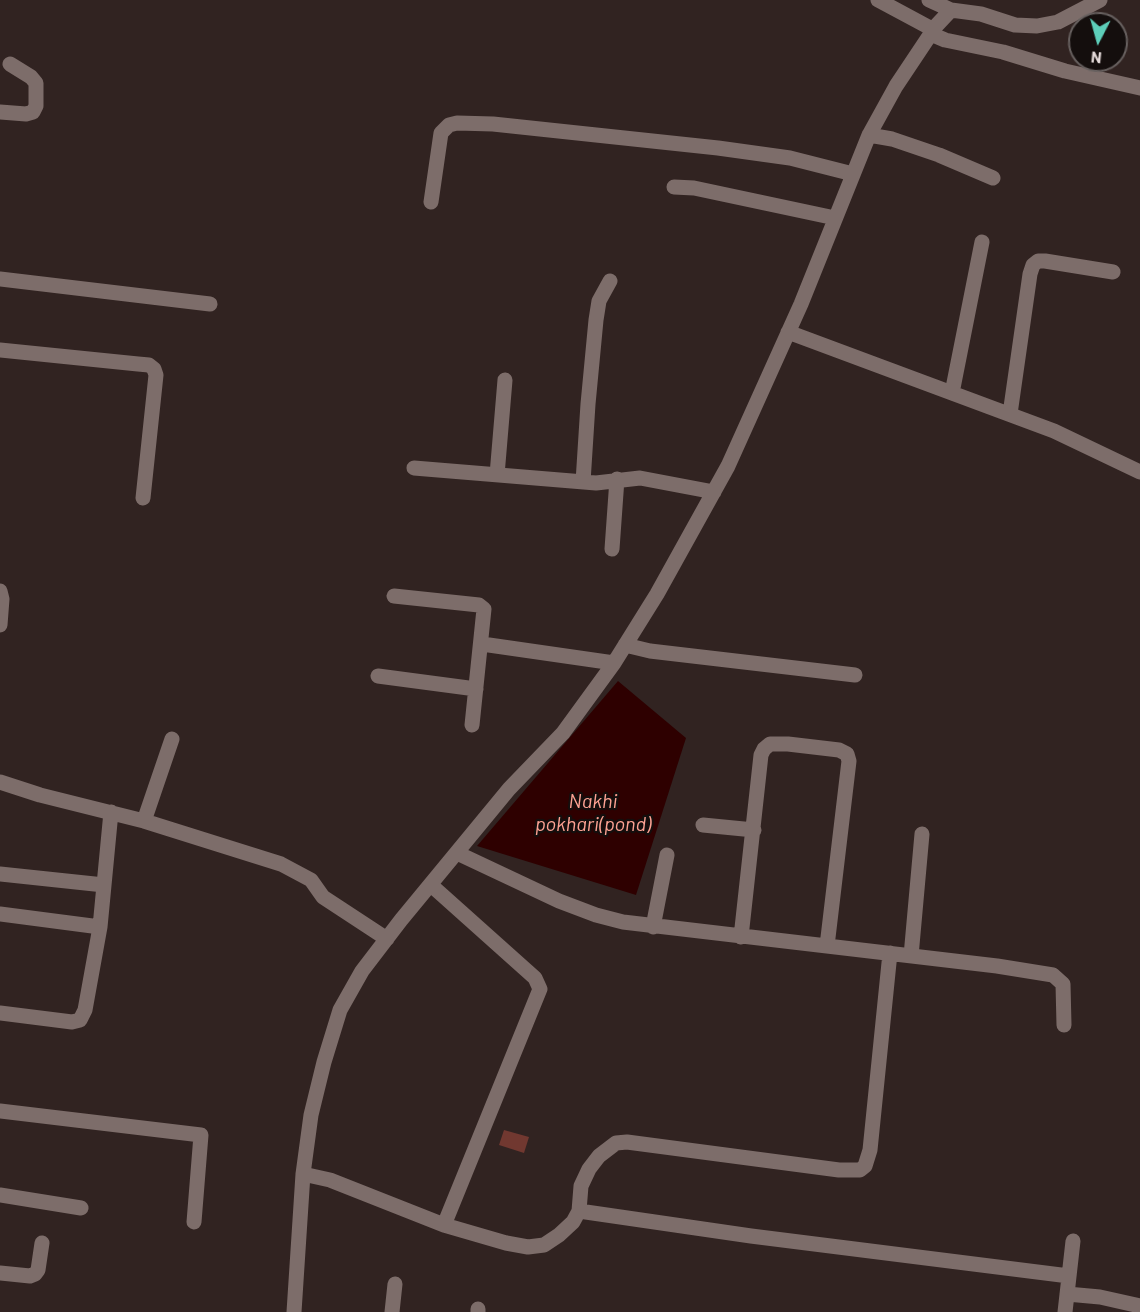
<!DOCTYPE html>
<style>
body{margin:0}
#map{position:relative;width:1140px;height:1312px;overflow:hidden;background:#312321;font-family:Barlow,sans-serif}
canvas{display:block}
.north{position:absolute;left:1068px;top:12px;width:60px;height:60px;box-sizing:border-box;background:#140e0d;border:2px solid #67605f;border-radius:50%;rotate:186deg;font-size:16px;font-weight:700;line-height:24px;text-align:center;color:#e4dad9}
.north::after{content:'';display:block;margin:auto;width:21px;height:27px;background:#5dceb9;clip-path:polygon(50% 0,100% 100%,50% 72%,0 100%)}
</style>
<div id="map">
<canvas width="1140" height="1312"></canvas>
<div class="north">N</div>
</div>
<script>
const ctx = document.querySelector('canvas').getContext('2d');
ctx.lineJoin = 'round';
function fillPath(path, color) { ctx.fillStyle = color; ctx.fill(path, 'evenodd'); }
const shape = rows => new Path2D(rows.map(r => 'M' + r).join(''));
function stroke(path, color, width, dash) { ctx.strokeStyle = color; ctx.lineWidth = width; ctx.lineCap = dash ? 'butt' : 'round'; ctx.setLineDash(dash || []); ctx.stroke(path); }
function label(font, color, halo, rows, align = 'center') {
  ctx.font = font + ' Barlow,sans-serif'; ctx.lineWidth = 4.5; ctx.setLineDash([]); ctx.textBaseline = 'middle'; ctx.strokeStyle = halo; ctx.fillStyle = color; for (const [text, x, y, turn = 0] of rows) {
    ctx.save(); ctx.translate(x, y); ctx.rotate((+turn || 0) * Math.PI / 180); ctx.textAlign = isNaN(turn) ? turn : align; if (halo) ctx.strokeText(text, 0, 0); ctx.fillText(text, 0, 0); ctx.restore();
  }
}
fillPath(shape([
 [618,681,686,738,636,895,477,846]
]), '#2e0000');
fillPath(shape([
 [504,1130,529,1137,524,1153,499,1145]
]), '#713830');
stroke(shape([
 [878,0,934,30],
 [929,0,951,10],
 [931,34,945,40,1003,52,1065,71,1140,88],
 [0,112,26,114,33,112,36,106,36,83,31,77,10,64],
 [869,135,892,139,939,155,993,178],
 [674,187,694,188,835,218],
 [431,202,441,133,449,125,457,123,493,124,718,148,790,158,853,174],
 [0,279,210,304],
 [788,332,1054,431,1140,472],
 [0,350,138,364,149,365,154,369,156,375,143,498],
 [952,393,982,242],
 [1010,414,1030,274,1033,265,1038,261,1045,261,1113,272],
 [414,468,596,483,640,478,714,492],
 [497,475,505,380],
 [583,482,588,404,596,320,599,301,610,281],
 [612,549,617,479],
 [0,591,2,599,0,625],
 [394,596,479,605,484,609,472,725],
 [482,644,614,663],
 [625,645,650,651,855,675],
 [378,676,476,689],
 [0,782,40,795,144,821,281,864,311,880,323,897,387,939],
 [144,821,172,739],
 [703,825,754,830],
 [457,853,559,901,596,915,623,922,997,966,1053,975,1063,984,1064,1025],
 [0,874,104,885],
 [431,885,535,978,540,989,444,1225],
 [0,914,100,927],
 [653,927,667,855],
 [741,937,761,755,764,749,770,744,788,744,839,750,847,754,849,761,827,946],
 [911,956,922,834],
 [0,1013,72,1022,80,1020,85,1010,100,927,111,812],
 [0,1111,201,1135,194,1222],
 [303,1174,330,1180,444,1225,506,1243,528,1247,544,1245,559,1235,573,1222,579,1211,581,1186,589,1169,599,1156,616,1143,627,1142,839,1170,860,1170,865,1166,870,1150,890,953],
 [0,1195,81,1208],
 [579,1211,751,1236,1069,1276],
 [0,1273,30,1276,35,1274,38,1270,42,1243],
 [1067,1294,1100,1297,1140,1306],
 [294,1312,303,1174,311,1115,324,1062,340,1010,362,971,401,920,509,789,563,733,614,663,657,594,728,466,801,304,869,135,896,86,936,26,951,10,981,14,1015,25,1037,26,1058,22,1100,0],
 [392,1312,395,1284],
 [478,1312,478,1309],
 [1065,1312,1073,1241]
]), '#7d6d6a', 15);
label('italic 20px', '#fea293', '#140e0d', [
 ["Nakhi",593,801],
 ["pokhari(pond)",593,824]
]);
</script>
